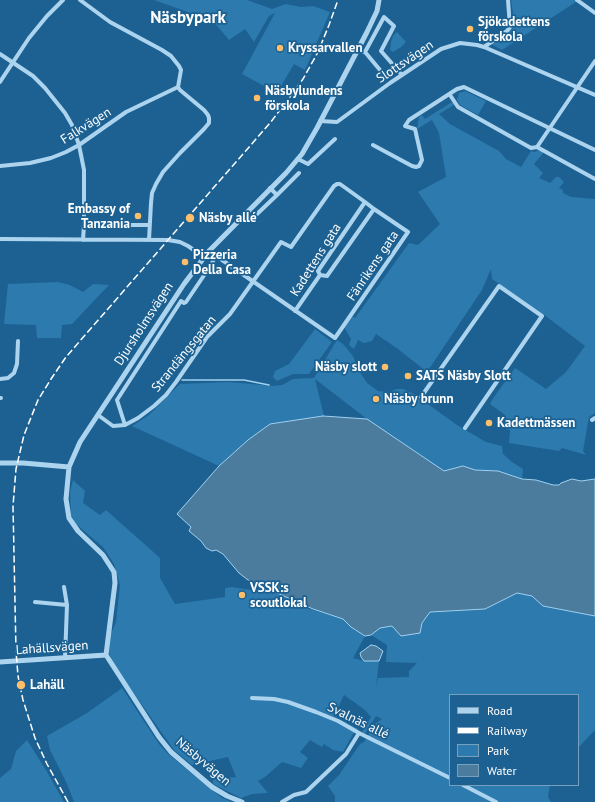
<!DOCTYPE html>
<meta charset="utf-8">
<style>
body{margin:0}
#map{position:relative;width:595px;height:802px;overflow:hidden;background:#1c6192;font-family:"PT Sans",sans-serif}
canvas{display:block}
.legend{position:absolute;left:449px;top:694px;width:130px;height:92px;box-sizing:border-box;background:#1c6192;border:1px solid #77a0be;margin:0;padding:5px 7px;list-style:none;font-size:12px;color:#fff}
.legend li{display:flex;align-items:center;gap:8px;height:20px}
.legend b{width:20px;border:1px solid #77a0be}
</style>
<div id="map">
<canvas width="595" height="802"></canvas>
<ul class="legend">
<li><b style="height:5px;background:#add4ef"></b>Road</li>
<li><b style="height:5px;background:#fff"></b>Railway</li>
<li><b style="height:11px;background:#2c7aae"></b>Park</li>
<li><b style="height:11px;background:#4b7b9d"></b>Water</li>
</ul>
</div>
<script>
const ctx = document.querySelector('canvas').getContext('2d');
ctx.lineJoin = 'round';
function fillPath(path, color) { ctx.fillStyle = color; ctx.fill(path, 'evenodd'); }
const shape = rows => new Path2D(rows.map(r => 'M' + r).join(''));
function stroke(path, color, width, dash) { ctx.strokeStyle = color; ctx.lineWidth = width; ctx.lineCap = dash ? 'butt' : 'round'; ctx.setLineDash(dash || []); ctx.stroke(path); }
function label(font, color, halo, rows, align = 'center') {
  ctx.font = font + ' "PT Sans",sans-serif'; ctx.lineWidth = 3.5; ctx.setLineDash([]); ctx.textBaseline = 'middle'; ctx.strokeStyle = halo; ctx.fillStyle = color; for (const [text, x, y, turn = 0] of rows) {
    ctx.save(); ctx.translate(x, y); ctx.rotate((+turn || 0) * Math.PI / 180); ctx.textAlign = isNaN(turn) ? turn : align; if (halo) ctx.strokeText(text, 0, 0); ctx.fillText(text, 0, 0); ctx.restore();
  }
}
fillPath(shape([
 [154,0,247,0,272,9,286,4,301,7,313,6,330,12,305,70,294,64,277,93,242,74,275,13,269,16,254,42,245,29,229,40,213,21],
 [511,0,579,0,502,50,491,44,510,29,513,13],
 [397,32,406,42,401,47,393,52,390,50,391,42,393,36],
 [465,91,486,101,478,115,460,105,457,100,459,93],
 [452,102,454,105,439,114,450,124,499,151,506,159,521,167,531,151,535,152,539,150,544,152,534,164,543,173,539,178,550,183,556,177,559,177,564,182,559,188,563,190,563,193,571,197,595,199,595,413,589,417,583,451,586,455,562,448,559,451,509,443,510,430,506,429,505,415,490,404,494,397,515,368,546,389,566,372,585,346,543,314,492,279,491,269,482,290,427,372,398,349,376,334,372,341,364,343,358,340,354,349,349,345,351,339,344,327,352,316,355,318,409,243,418,245,440,224,418,192,446,177,439,133,432,120,417,129,419,117,422,115,425,119],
 [57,282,70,285,83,292,93,284,109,285,72,324,62,325,61,338,37,338,36,325,4,324,8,284],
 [315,329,332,342,309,374,293,374,277,381,273,377,275,371,289,364],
 [337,340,343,344,353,356,359,371,367,383,378,391,389,392,397,389,403,389,414,394,457,425,486,442,502,446,503,454,512,462,523,469,522,479,498,471,475,470,463,466,444,471,367,419,315,379,324,416,270,424,248,440,219,466,132,426,149,415,180,384,229,382,273,386,282,385,293,379,314,378],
 [73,480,85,491,83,503,100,515,106,510,160,558,160,578,175,604,225,597,225,588,232,587,257,591,261,586,260,584,306,608,343,619,351,627,365,636,353,658,364,661,379,661,376,687,378,678,409,677,409,671,417,663,386,662,387,645,371,635,379,628,422,623,430,612,485,609,517,593,532,596,543,606,595,616,595,730,578,748,578,695,450,695,450,785,550,785,548,797,551,802,335,802,335,796,328,786,339,775,360,744,364,742,376,723,382,719,376,716,365,734,362,732,371,717,365,710,344,695,334,716,358,729,353,734,343,752,333,750,324,744,322,747,310,740,300,752,308,758,301,768,282,762,265,777,258,781,268,793,252,794,241,798,213,784,213,779,236,777,228,757,192,765,174,750,113,664,108,650,111,634,116,622,120,585,114,564,103,547,76,524,71,515,70,492],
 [122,688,159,744,168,754,222,798,232,802,74,802,67,784,50,750,47,736,87,713],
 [27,740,46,770,64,802,0,802,0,778,11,769,16,751]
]), '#2c7aae');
const water = shape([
 [323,416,367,419,444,471,463,466,475,470,498,471,522,479,536,480,553,485,559,485,561,483,572,479,581,481,595,479,595,616,543,606,532,596,517,593,485,609,430,612,422,623,420,633,401,636,392,626,380,628,371,635,365,636,351,627,343,619,313,609,248,580,239,573,223,554,216,550,212,551,206,548,201,541,189,531,191,527,177,514,219,466,248,440,270,424,323,416],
 [371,645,376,646,383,651,379,661,364,661,361,657,360,653,371,645]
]);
fillPath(water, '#4b7b9d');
stroke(water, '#a0d1f0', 1);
stroke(shape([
 [182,380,244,380,269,385]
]), '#a0d1f0', 1.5);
stroke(shape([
 [80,0,110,22,162,50,171,56,179,66,181,70,178,87,180,90,204,110,208,115,209,118,209,123,204,129,180,153,163,172,156,184,152,193,151,203,149,240],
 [577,0,595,13],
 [484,47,507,31,510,27,508,0],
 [361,51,365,52,385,76,386,73],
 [365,52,384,17,394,26,381,51,402,75],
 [0,54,33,76,45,88,65,113,72,125,79,145,84,170,84,225,83,240],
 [0,82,29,38,47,16,63,0],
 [450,95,458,107,531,148,537,147,595,179],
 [320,121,337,122,390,83,441,49,460,43,477,45,484,47,595,95],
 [373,145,412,166,416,167,419,166,422,160,415,129,405,126,409,120,457,89,464,87,595,150],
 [537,147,595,61],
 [298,159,308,164,335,139],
 [0,166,30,163,51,158,66,152,79,145,126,112,178,87],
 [270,188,277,195,299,173],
 [365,202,374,209],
 [256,215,277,195],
 [84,225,149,225],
 [0,239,168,240,180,242,188,246,204,257],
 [209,251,335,338,408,232,374,209,327,276,320,275],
 [0,379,8,378,14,373,17,364,18,341],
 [421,397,499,286,542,316,465,428],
 [0,398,1,398],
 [98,415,113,426,125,425,138,418,154,406,166,395,176,382,207,337,230,314,281,242,291,247,334,186,337,184,340,184,365,202,318,271,320,275,295,311],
 [592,420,595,418],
 [125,425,117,400,181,301,184,303,186,302,211,265,216,255],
 [64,587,67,605,65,658],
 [35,602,67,605],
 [252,698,274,699,288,702,316,712,338,721,359,733,450,778],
 [463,785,496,802],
 [282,802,294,795,306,792,346,754,359,733]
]), '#add4ef', 4);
stroke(shape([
 [0,463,23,463,69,467],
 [0,662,106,655],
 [242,802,227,796,212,787,171,752,159,737,106,655,115,583,114,572,103,555,78,531,69,518,66,499,69,467,80,442,184,284,209,251,286,173,302,154,317,128,367,32,377,11,379,0]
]), '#add4ef', 5);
stroke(shape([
 [68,802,47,764,35,738,23,700,18,676,16,651,13,506,16,469,24,435,38,400,51,379,66,357,270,123,287,101,303,79,318,52,329,25,338,0]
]), '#fff', 1.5, [7, 3]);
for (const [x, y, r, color] of [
 [470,29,4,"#ffbe6a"],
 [280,48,4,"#ffbe6a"],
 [257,98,4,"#ffbe6a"],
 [138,216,4,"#ffbe6a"],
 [190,218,5,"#ffbe6a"],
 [185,262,4,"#ffbe6a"],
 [385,367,4,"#ffbe6a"],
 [408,376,4,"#ffbe6a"],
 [376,399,4,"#ffbe6a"],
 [489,423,4,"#ffbe6a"],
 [242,595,4,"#ffbe6a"],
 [21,685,5,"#ffbe6a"]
]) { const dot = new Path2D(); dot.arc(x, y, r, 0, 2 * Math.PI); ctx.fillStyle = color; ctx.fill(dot); stroke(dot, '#1c6192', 1.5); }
label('bold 13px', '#fff', '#1c6192', [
 ["Sjökadettens",478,22],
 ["förskola",478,37],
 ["Kryssarvallen",288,48],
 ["Näsbylundens",265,91],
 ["förskola",265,106],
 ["Embassy of",130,209,"right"],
 ["Tanzania",130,224,"right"],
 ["Näsby allé",199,218],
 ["Pizzeria",193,255],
 ["Della Casa",193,270],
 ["Näsby slott",377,367,"right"],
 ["SATS Näsby Slott",416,376],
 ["Näsby brunn",384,399],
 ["Kadettmässen",497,423],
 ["VSSK:s",250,588],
 ["scoutlokal",250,603],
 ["Lahäll",30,685]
], 'left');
label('13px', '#fff', '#1c6192', [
 ["Slottsvägen",405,62,-34],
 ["Falkvägen",86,126,-32],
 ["Kadettens gata",316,260,-58],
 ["Fänrikens gata",373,266,-56],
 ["Djursholmsvägen",144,324,-57],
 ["Strandängsgatan",184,354,-51],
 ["Lahällsvägen",52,648,-4],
 ["Svalnäs allé",358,721,26],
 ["Näsbyvägen",203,762,40]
]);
label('bold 17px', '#fff', '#1c6192', [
 ["Näsbypark",188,18]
]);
</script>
